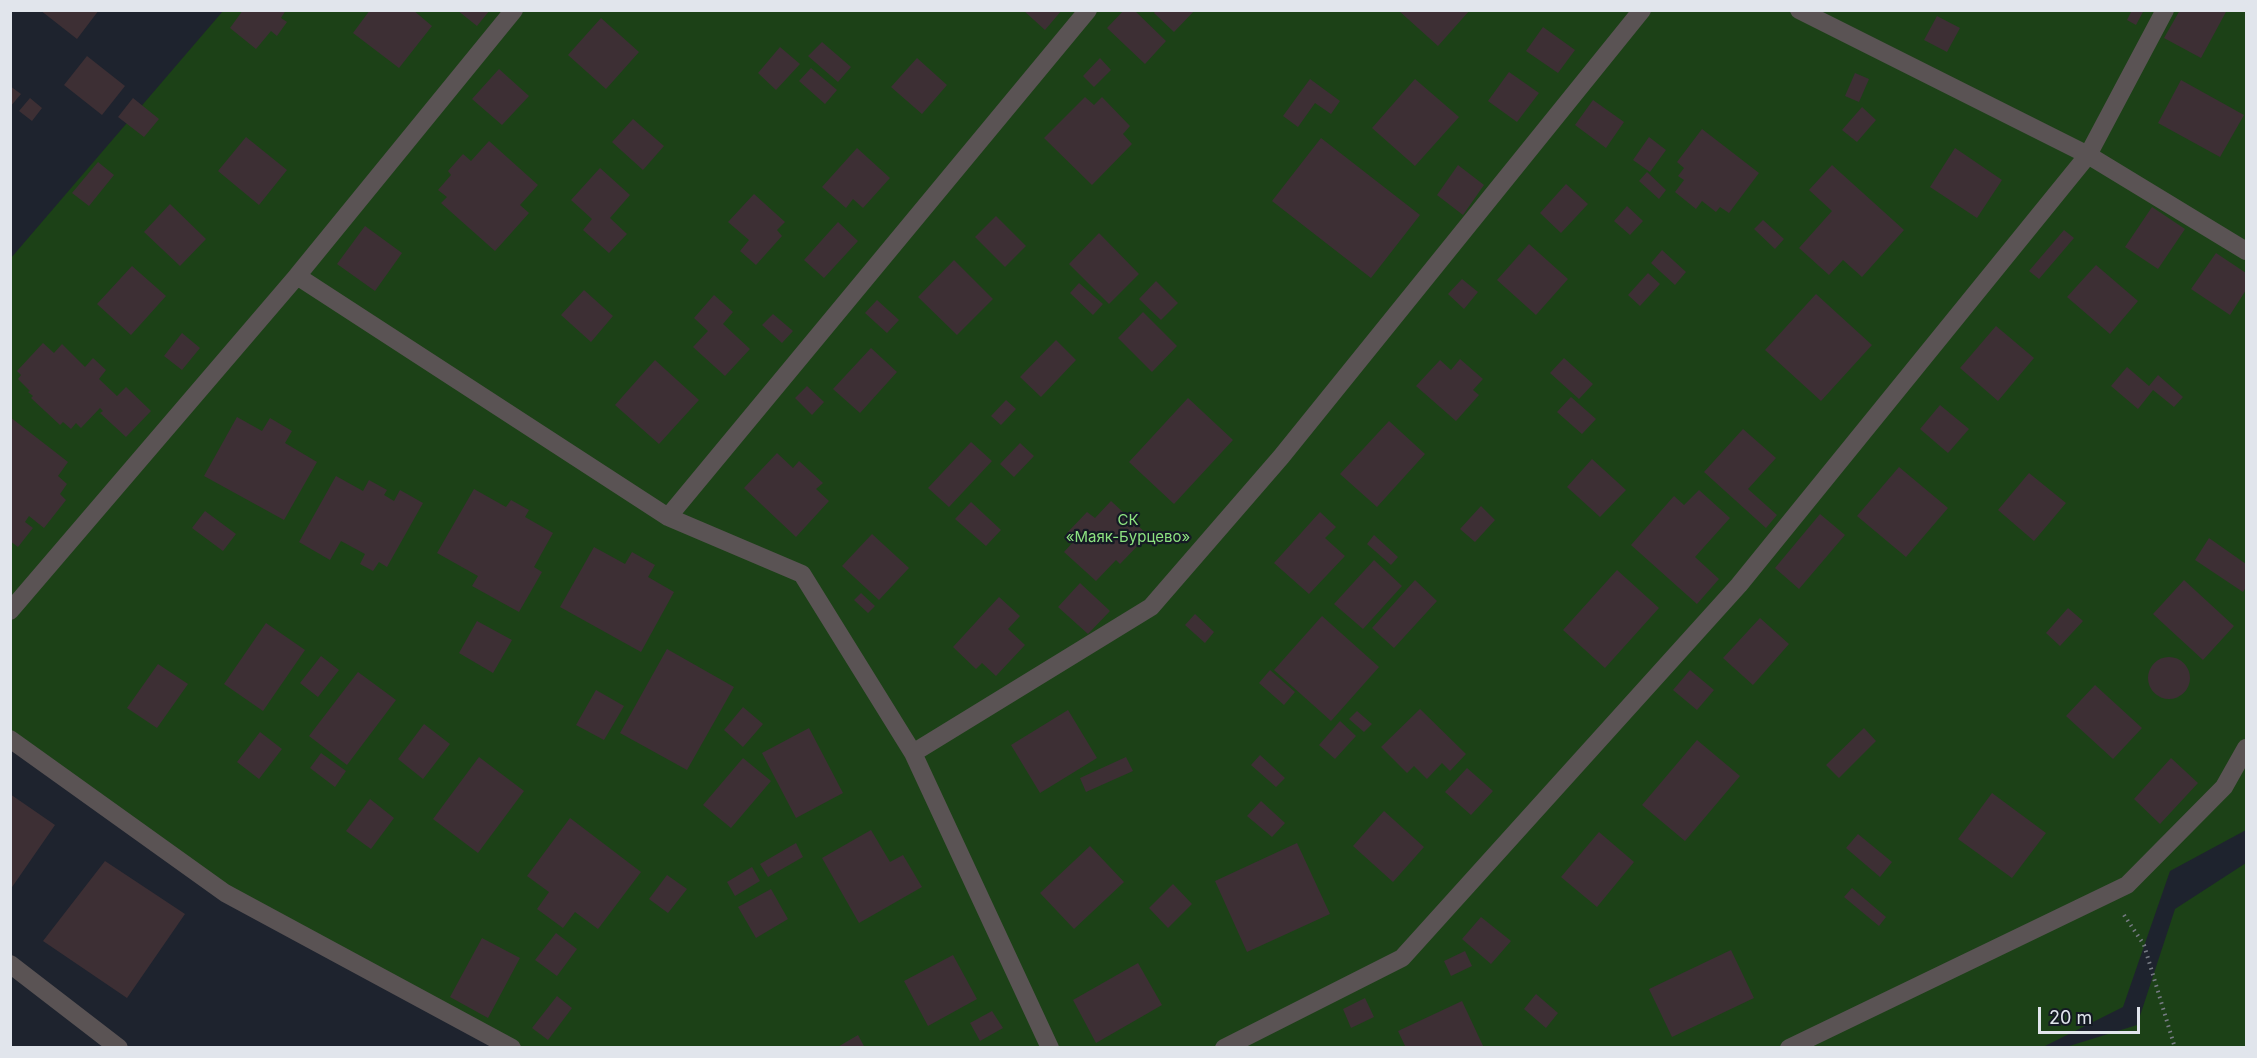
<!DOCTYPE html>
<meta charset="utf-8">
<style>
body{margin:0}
#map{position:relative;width:2257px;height:1058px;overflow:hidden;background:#1e232e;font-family:Inter,sans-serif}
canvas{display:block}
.frame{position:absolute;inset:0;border:12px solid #e1e5ec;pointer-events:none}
.scale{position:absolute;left:2038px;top:1007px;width:102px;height:27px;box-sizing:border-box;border:3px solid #e1e5ec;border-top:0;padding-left:8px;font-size:18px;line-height:21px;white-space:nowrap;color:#e1e5ec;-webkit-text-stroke:4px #151a24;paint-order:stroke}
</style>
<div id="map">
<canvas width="2257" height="1058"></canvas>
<div class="frame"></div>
<div class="scale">20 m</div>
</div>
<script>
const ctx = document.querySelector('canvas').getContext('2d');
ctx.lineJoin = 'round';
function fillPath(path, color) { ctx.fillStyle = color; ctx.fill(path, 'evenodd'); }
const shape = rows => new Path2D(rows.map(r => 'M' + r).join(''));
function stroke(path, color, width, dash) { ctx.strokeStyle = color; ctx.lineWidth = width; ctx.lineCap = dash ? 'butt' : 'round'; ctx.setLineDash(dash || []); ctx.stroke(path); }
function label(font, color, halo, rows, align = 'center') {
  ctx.font = font + ' Inter,sans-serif'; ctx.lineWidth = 4.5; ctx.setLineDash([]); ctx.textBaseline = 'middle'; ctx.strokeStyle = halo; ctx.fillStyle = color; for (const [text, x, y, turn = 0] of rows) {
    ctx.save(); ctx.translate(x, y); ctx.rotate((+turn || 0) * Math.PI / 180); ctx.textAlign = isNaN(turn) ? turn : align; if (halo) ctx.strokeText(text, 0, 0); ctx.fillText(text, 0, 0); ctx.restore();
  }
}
fillPath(shape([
 [223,11,2246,11,2246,830,2170,871,2123,1007,2043,1047,512,1047,225,893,11,739,11,258],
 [2246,863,2246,1047,2066,1047,2137,1025,2175,909]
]), '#1c4117');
fillPath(shape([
 [40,10,99,10,77,39],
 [243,10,286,10,281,18,287,22,277,36,271,31,256,49,230,28],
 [370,10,413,10,432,26,399,68,353,33],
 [457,10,490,10,477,26],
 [1023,10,1062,10,1045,30],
 [1124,10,1134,10,1166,41,1145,64,1107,28],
 [1156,10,1195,10,1174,32,1154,13],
 [1398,10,1470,10,1438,46],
 [2132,10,2144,10,2136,25,2127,20],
 [2180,10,2227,10,2201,58,2164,38],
 [1937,16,1960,28,1947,52,1924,40],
 [601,18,639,52,606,89,568,55],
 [1543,27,1575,50,1558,73,1526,51],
 [822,42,851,67,838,82,808,56],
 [780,47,800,64,776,90,758,73],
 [87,56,125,86,102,115,64,85],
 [917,58,947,85,922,114,891,87],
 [1100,58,1111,70,1094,87,1083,76],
 [811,68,837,90,825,104,799,81],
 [499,69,529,96,502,125,472,99],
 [1509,72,1539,93,1517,122,1488,101],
 [1855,73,1869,79,1859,102,1845,96],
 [1310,79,1340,101,1331,114,1315,103,1298,127,1283,116],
 [1415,79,1459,117,1415,166,1372,128],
 [2181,80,2244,115,2220,157,2158,123],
 [10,86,21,94,10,107],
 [1085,97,1094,105,1102,97,1130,126,1123,134,1132,144,1092,185,1044,138],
 [30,98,42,108,32,121,19,111],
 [133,98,159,119,144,137,118,117],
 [1593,100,1624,122,1606,148,1575,125],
 [1862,107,1876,120,1857,142,1842,130],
 [633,119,664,146,643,170,612,142],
 [1702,129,1759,173,1729,213,1720,207,1716,212,1702,201,1696,209,1675,192,1684,180,1678,176,1684,168,1677,162],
 [246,137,287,170,259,205,218,171],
 [1649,137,1666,150,1650,172,1633,160],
 [1321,138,1420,215,1371,278,1272,201],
 [489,141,538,185,520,205,529,213,495,251,441,203,447,197,438,190,451,175,448,171,463,154,471,161],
 [857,148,890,178,863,208,853,199,846,208,822,187],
 [1955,148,2002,180,1977,218,1930,187],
 [98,162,114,175,89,206,72,193],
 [1458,165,1484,185,1463,215,1437,195],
 [1832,165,1904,230,1862,277,1843,260,1829,275,1799,248,1832,211,1809,190],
 [600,168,630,195,610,218,627,234,609,253,583,230,592,219,571,200],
 [1647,172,1666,190,1659,199,1639,181],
 [1566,184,1588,204,1561,233,1540,213],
 [754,194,785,222,777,230,782,236,756,265,740,251,749,240,728,222],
 [170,204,206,239,180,266,144,232],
 [1627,206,1643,221,1630,235,1614,221],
 [2152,207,2185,229,2158,269,2125,247],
 [996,216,1026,246,1005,267,975,237],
 [1763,220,1784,239,1775,249,1754,229],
 [838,222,858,241,824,278,804,260],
 [365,226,402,253,375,291,337,264],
 [2064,230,2074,238,2039,279,2029,271],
 [1099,233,1139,274,1109,304,1069,264],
 [1529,244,1568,279,1536,315,1497,280],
 [1662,250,1686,272,1675,285,1651,263],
 [2216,253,2246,273,2246,290,2230,315,2191,289],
 [954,260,993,299,957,335,918,297],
 [2096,265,2138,301,2110,334,2067,297],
 [132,266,166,296,131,335,97,304],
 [1648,273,1660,284,1640,306,1628,295],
 [1462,279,1478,292,1464,309,1448,294],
 [1156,281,1178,303,1161,320,1139,299],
 [1079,283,1103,304,1093,315,1070,293],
 [584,290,613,316,591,342,561,315],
 [1816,294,1872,345,1821,401,1765,350],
 [714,295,733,312,723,324,750,349,725,376,693,347,708,331,694,318],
 [877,300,899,320,887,333,865,313],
 [1143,312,1177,346,1152,372,1118,338],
 [773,314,793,331,782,343,762,325],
 [1996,326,2034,358,1998,401,1960,368],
 [182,333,200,348,182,370,164,356],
 [1056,340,1076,360,1041,397,1020,377],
 [43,343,54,353,62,344,85,367,93,358,106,370,99,379,117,396,126,387,151,411,126,437,100,413,103,411,100,408,81,428,76,423,71,429,63,422,60,425,31,398,33,396,28,392,30,391,18,379,21,375,17,371],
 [871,348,897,372,860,413,833,389],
 [1564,358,1593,384,1579,399,1550,373],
 [1460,359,1483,379,1473,390,1479,395,1456,421,1416,386,1440,360,1451,370],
 [655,360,699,400,659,444,615,405],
 [2127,367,2149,386,2158,375,2183,397,2174,407,2153,390,2138,409,2111,386],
 [807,386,824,402,812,415,795,398],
 [1571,397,1596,419,1582,434,1557,412],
 [1188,398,1233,440,1174,504,1129,462],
 [1006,400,1016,409,1001,425,991,416],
 [1940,405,1969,429,1948,453,1920,429],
 [10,417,68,462,58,476,67,484,60,494,66,500,44,528,29,516,25,522,33,528,18,547,10,541],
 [237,417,262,431,270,418,292,431,285,443,317,462,284,520,204,476],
 [1389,421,1425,454,1377,507,1340,474],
 [1743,429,1776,458,1748,489,1777,515,1766,528,1704,472],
 [971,442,992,461,949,507,928,488],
 [1020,443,1034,456,1014,477,1000,464],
 [777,453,793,468,799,461,823,483,816,489,829,501,796,537,744,488],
 [1592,459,1626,490,1600,517,1567,487],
 [1899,467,1948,508,1906,557,1857,516],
 [2029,473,2066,503,2034,541,1998,510],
 [336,476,363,491,369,480,387,490,384,495,394,501,400,490,423,503,387,567,379,562,373,571,360,564,365,554,341,541,330,560,299,542],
 [474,489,506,507,511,500,529,510,525,517,553,533,534,567,542,572,519,612,472,586,478,576,437,553],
 [1699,490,1730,518,1695,557,1719,579,1697,604,1631,545,1674,496,1684,505],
 [1111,501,1148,535,1120,564,1116,560,1096,581,1064,552,1075,540,1067,533,1087,512,1095,518],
 [971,502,1001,530,986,546,955,519],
 [1481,506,1495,520,1475,542,1460,529],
 [205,511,236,534,223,551,192,528],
 [1320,512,1336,527,1325,538,1345,556,1309,594,1274,563],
 [1820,514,1845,535,1799,589,1775,568],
 [872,534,909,568,879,600,842,566],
 [1374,535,1398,557,1391,565,1367,544],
 [2209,538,2246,564,2246,587,2243,592,2195,560],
 [594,547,625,564,632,552,655,565,648,577,674,592,641,652,560,607],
 [1374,560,1402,586,1363,629,1334,604],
 [1617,570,1659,608,1605,668,1563,630],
 [1415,580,1437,601,1394,648,1372,628],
 [2184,580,2234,626,2203,660,2153,614],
 [1080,583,1110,611,1088,634,1058,607],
 [861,593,875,606,868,613,854,600],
 [999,597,1020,616,1008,629,1025,645,996,676,982,663,976,669,953,647],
 [2068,608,2083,621,2060,646,2046,633],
 [1195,614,1214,632,1205,643,1185,625],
 [1322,616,1379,667,1331,721,1274,670],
 [1760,618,1789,644,1753,685,1723,658],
 [477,621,512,640,493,673,459,653],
 [266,623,305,650,263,711,224,684],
 [667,649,734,687,687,770,620,733],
 [321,656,339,670,318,697,300,683],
 '2148 678a21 21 0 1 1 42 0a21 21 0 1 1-42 0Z',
 [158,664,188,684,157,728,127,708],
 [1270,670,1295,692,1284,705,1259,683],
 [1690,670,1714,690,1697,710,1673,690],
 [358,672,396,700,347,765,309,736],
 [2095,685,2142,728,2113,759,2066,716],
 [596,690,624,706,604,740,576,725],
 [743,707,763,724,743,747,724,730],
 [1420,709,1466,754,1450,771,1442,763,1427,779,1414,766,1407,773,1381,747],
 [1068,710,1097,758,1040,793,1011,745],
 [1357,711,1372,724,1364,732,1349,719],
 [1340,721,1356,736,1335,759,1319,745],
 [424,724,450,744,423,779,398,759],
 [809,728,843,793,796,818,762,753],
 [1864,728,1876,741,1839,778,1826,765],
 [260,732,282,749,259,779,237,762],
 [1697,740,1740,776,1685,841,1642,805],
 [321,753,346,771,335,787,310,768],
 [1260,755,1285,778,1276,787,1251,765],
 [479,757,524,791,478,853,433,819],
 [1126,757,1133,771,1086,792,1080,778],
 [743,758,771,781,731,828,703,805],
 [2171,758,2198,783,2160,824,2134,799],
 [1467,768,1493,791,1471,815,1445,792],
 [1992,793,2046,833,2012,878,1958,839],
 [10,794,55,825,10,890],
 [370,799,394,818,371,849,346,831],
 [1261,801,1285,823,1272,837,1247,816],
 [1384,811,1424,847,1393,882,1353,846],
 [570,818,641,872,598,929,575,912,563,928,537,909,549,892,527,876],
 [871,830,890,862,903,855,922,887,859,923,822,858],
 [1599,832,1634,862,1597,907,1561,877],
 [1858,834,1892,862,1880,877,1846,848],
 [796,843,803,857,768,877,760,864],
 [1297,843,1330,914,1247,952,1215,881],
 [1090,846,1124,882,1074,929,1040,893],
 [105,861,185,914,127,998,43,941],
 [752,867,760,881,735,896,727,882],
 [667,875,687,889,668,913,649,899],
 [1173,884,1192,904,1168,928,1149,908],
 [1852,888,1886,917,1879,926,1844,897],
 [771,889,788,919,756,938,738,907],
 [1481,917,1511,941,1491,964,1462,939],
 [556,933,577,949,557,976,535,960],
 [482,938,520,958,488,1018,450,997],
 [1731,950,1754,998,1672,1037,1649,989],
 [1465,951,1472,966,1451,976,1444,961],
 [953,955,977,999,928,1026,904,981],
 [1138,963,1162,1005,1096,1043,1073,1000],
 [1536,994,1558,1013,1546,1028,1524,1009],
 [557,996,572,1008,548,1040,532,1028],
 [1365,998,1374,1017,1351,1028,1343,1009],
 [1462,1001,1484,1048,1406,1048,1398,1031],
 [992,1011,1003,1028,980,1041,970,1023],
 [858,1035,865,1048,836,1048]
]), '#3d2f34');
stroke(shape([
 [2124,915,2144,945,2175,1048]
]), '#777b84', 4, [1.5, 4.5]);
stroke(shape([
 [1799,10,2088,155,2246,251],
 [297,276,668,517,802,574,913,753,1050,1048],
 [668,517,1088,10],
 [10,611,297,276,514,10],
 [10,739,225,893,512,1048],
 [913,753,1151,607,1281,457,1642,10],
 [10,964,119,1048],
 [1224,1048,1402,958,1739,585,2088,155,2165,10],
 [1789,1048,2127,885,2224,787,2246,748]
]), '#5a5354', 18);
label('15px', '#8de280', '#151a24', [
 ["СК",1128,520],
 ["«Маяк-Бурцево»",1128,537]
]);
</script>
